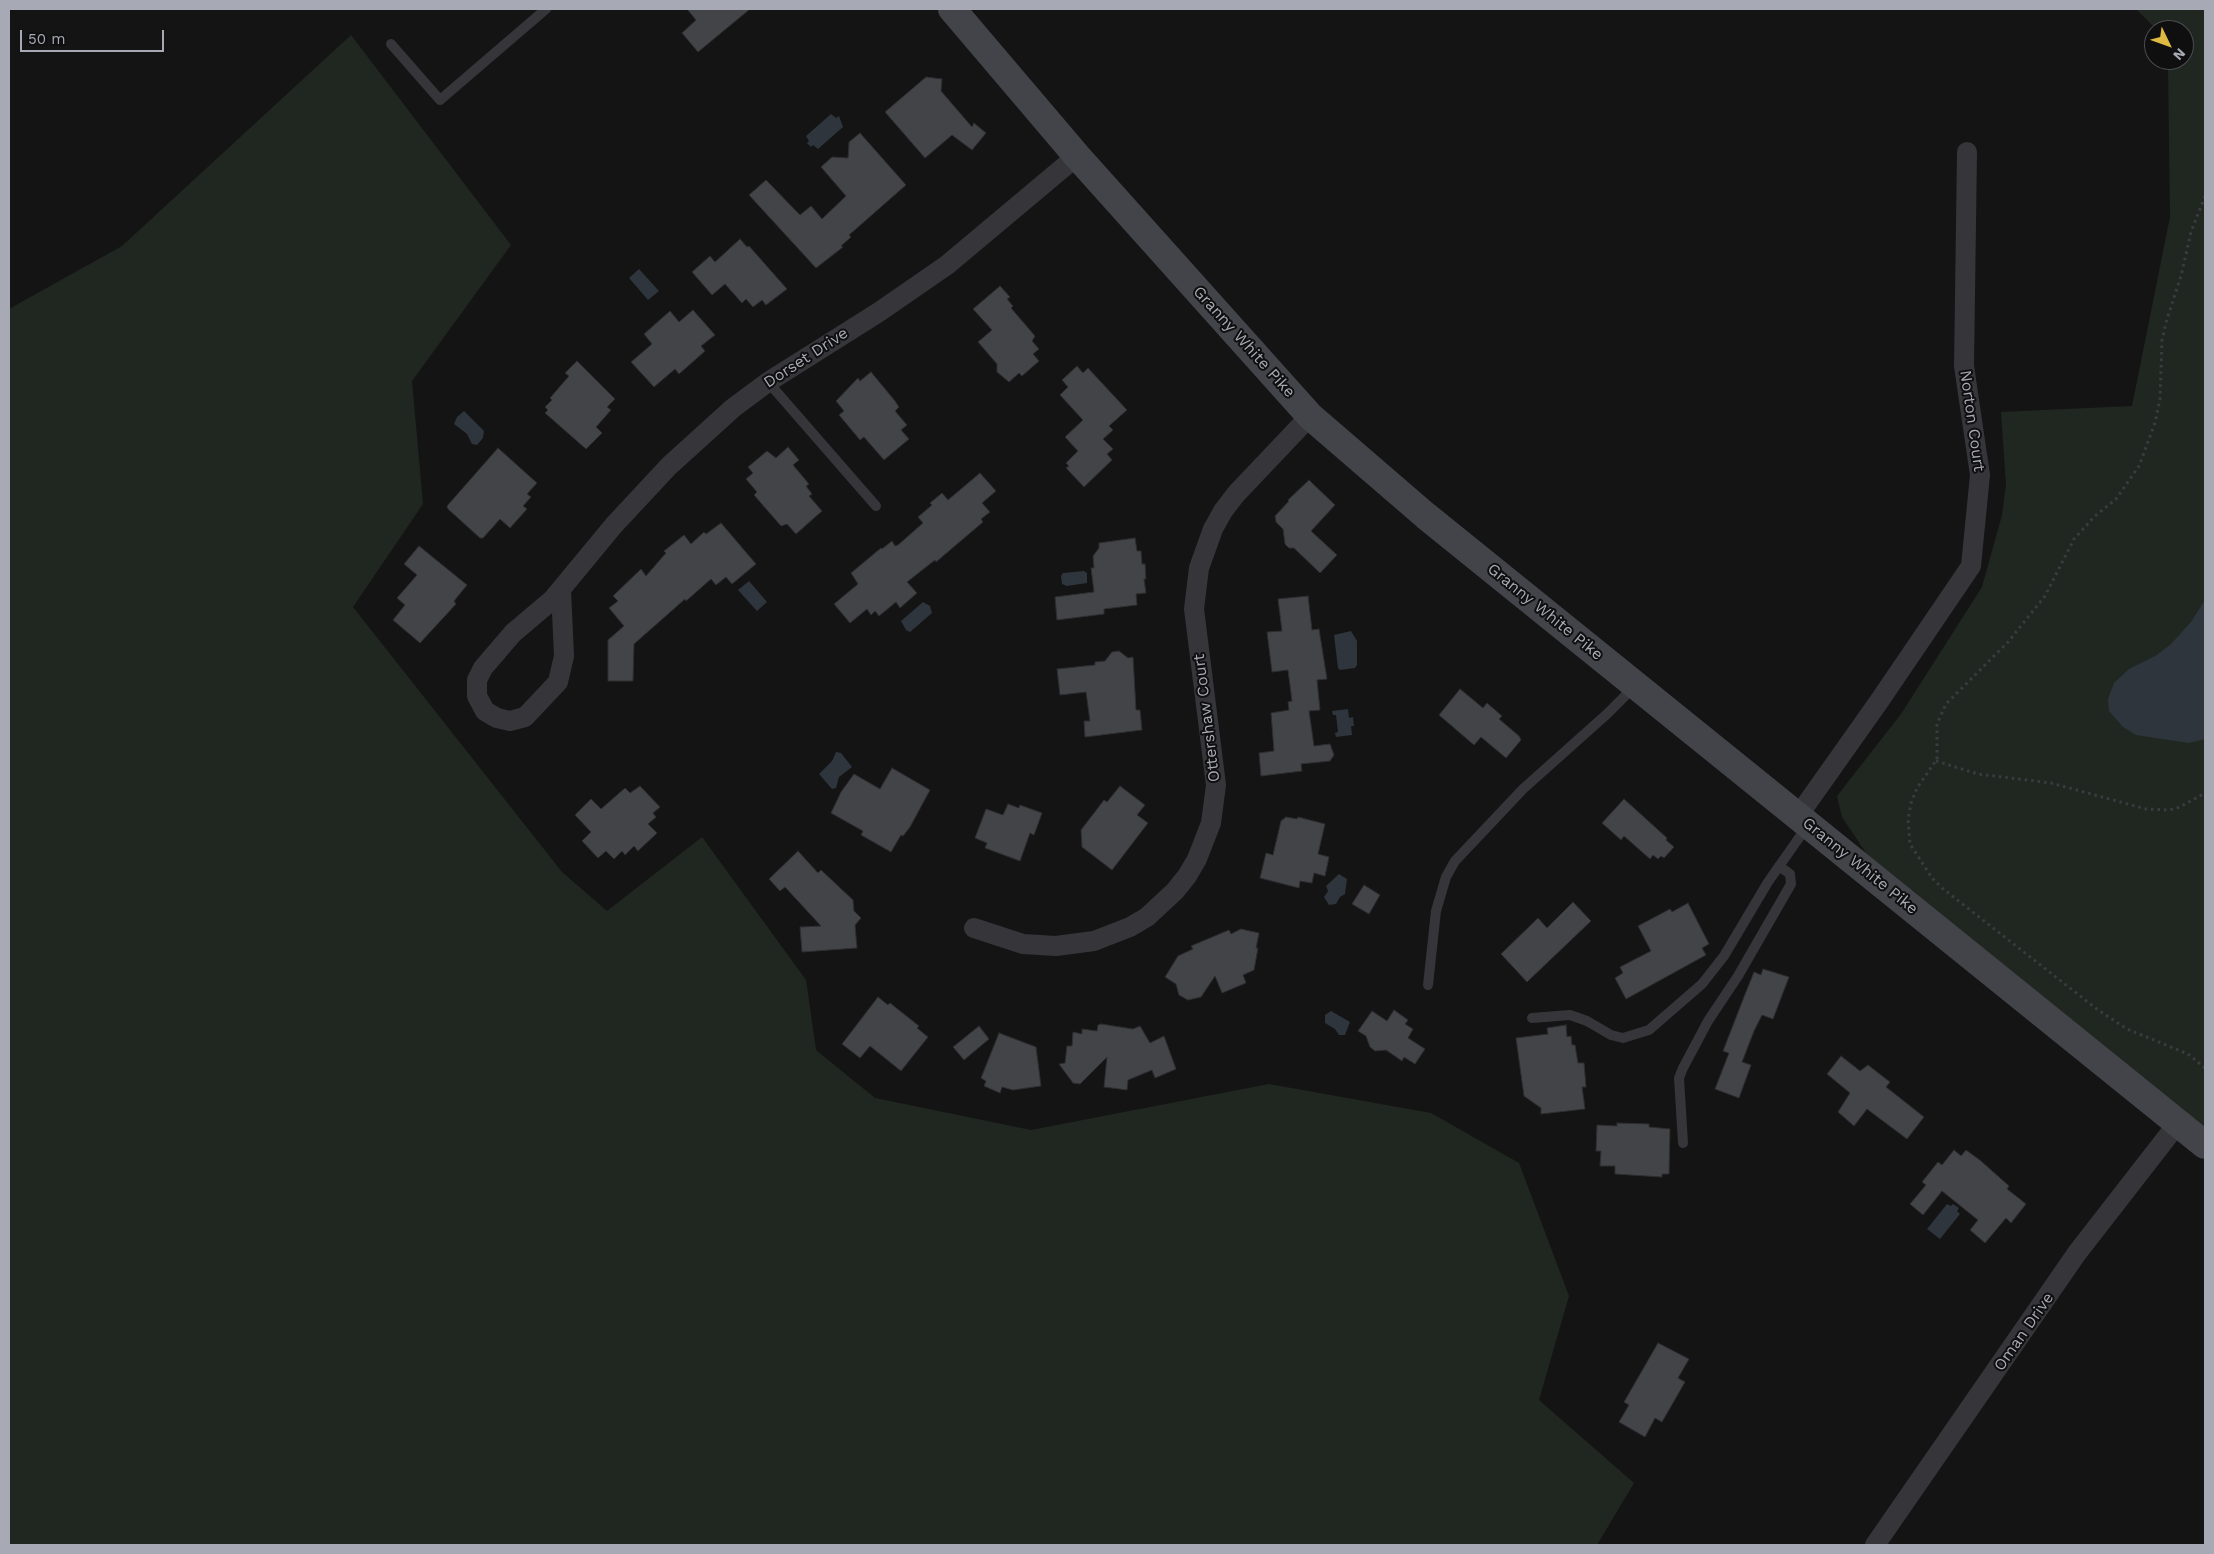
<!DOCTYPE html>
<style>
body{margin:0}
#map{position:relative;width:2214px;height:1554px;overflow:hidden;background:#141415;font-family:"Work Sans",sans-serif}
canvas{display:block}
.frame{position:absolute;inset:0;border:10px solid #a7a9b4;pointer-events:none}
.north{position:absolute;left:2144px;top:20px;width:50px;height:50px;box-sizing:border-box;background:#0f0f10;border:1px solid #4c4d52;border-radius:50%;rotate:132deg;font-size:14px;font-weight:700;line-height:20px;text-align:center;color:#a7a9b4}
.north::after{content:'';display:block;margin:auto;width:18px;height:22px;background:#dfba42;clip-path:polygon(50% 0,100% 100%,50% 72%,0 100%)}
.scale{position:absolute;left:20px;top:30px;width:144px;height:22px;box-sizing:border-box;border:2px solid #a7a9b4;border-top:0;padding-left:6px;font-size:15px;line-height:18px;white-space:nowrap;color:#a7a9b4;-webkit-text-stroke:4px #0f0f10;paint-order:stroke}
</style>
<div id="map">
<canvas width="2214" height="1554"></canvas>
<div class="frame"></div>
<div class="north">N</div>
<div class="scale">50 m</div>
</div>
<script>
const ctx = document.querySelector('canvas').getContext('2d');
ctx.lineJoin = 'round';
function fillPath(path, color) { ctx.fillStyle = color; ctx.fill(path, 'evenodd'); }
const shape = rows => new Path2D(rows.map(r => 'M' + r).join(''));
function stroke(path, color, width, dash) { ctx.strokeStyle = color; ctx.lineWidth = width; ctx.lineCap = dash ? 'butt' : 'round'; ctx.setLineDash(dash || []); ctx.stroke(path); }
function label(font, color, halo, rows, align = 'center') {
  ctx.font = font + ' "Work Sans",sans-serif'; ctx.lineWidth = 4; ctx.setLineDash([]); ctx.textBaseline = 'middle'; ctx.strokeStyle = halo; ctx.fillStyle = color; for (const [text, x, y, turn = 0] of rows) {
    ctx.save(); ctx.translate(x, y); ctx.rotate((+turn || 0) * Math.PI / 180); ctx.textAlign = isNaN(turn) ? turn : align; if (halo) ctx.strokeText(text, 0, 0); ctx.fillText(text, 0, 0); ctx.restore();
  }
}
fillPath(shape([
 [2136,9,2205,9,2205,1129,1870,859,1842,817,1837,796,1901,714,1982,587,2002,515,2006,485,2001,412,2132,406,2170,217,2168,60,2184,60,2184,30,2157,30],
 [351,35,511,245,412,381,423,504,353,607,562,872,607,911,702,837,806,980,816,1050,875,1098,1031,1130,1269,1084,1431,1113,1519,1163,1569,1296,1539,1400,1634,1483,1597,1545,9,1545,9,309,122,246]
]), '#202721');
fillPath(shape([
 [831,114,836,118,839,116,843,127,818,149,813,145,811,147,807,143,809,141,806,136],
 [639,269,659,291,648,300,629,278],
 [464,411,484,431,483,438,477,445,472,444,467,434,454,424,457,417],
 [1084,571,1087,573,1087,583,1067,586,1062,584,1061,576,1063,573],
 [749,581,767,602,757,611,738,590],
 [2205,600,2205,739,2189,743,2136,735,2123,727,2109,711,2108,699,2114,683,2129,669,2157,655,2171,644,2191,622],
 [923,602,930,606,932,613,910,632,906,630,901,621],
 [1351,631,1357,641,1357,665,1355,668,1340,670,1338,668,1334,635],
 [1348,709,1349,718,1353,717,1354,726,1351,726,1352,735,1336,737,1335,733,1338,732,1336,715,1333,715,1332,711],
 [836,752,841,753,852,767,839,777,836,788,832,789,819,774,832,761],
 [1339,874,1347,879,1345,894,1340,897,1336,904,1329,905,1324,897,1328,891,1326,886],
 [1331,1011,1350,1022,1345,1035,1339,1035,1335,1029,1325,1023,1325,1015],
 [1947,1204,1951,1206,1953,1204,1959,1208,1957,1211,1960,1214,1940,1239,1927,1229]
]), '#2e353c');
const building = shape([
 [687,9,750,9,698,52,682,33,696,20,687,9],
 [926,77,942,79,941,91,972,127,974,123,986,133,972,150,952,135,925,158,885,112,926,77],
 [860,133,906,185,849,235,851,237,841,246,843,247,816,268,749,195,766,180,800,215,811,206,822,219,846,196,821,167,832,157,848,158,849,142,860,133],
 [740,239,747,247,749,246,787,289,766,305,762,300,753,307,746,299,742,303,725,284,712,295,692,272,710,256,715,262,740,239],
 [1000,286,1010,297,1007,299,1013,306,1011,308,1035,336,1032,341,1039,349,1033,354,1039,361,1022,376,1019,373,1009,382,997,372,997,364,978,342,992,330,973,309,1000,286],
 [693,310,715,335,701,346,705,351,687,367,679,374,675,369,654,387,631,362,652,344,644,334,670,311,679,322,693,310],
 [577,361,615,399,607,407,611,410,596,427,602,433,586,449,545,413,548,410,545,407,552,400,550,398,569,376,565,373,577,361],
 [1077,366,1083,373,1088,368,1127,410,1109,426,1113,430,1103,439,1113,449,1107,454,1112,460,1084,487,1066,468,1069,466,1066,463,1078,451,1065,437,1083,420,1060,395,1068,387,1062,380,1077,366],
 [871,372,895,401,899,407,895,411,907,425,901,430,909,439,884,460,864,437,860,440,845,422,839,415,844,411,836,401,858,378,860,381,871,372],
 [788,447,799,460,793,465,809,484,806,486,812,494,809,496,822,511,796,534,787,524,781,526,754,495,757,492,746,479,753,473,748,467,767,451,776,458,788,447],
 [498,448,537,483,527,494,531,497,523,506,527,509,510,528,500,519,483,538,480,538,448,509,447,506,498,448],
 [980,473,996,491,982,503,990,512,981,519,983,522,936,562,935,560,907,582,917,593,900,608,896,602,879,616,875,611,871,615,867,609,850,623,834,604,858,584,851,573,881,548,882,549,892,541,895,546,898,545,923,523,918,517,932,505,930,503,942,493,948,500,980,473],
 [1309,480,1335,505,1311,531,1337,555,1320,573,1294,548,1289,548,1285,544,1283,529,1276,522,1275,516,1289,501,1288,500,1309,480],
 [721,523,756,564,732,584,726,577,716,585,711,579,686,601,685,599,634,644,633,681,608,681,608,640,624,626,609,608,618,601,613,596,641,569,646,576,666,553,664,551,684,535,691,544,704,532,706,534,721,523],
 [1135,538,1137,551,1141,551,1142,564,1145,564,1146,579,1144,579,1146,593,1136,594,1137,605,1104,609,1104,614,1057,620,1055,597,1094,592,1091,568,1094,568,1093,556,1099,548,1099,543,1135,538],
 [419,546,467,585,454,601,456,604,420,643,393,620,405,605,397,598,417,575,404,564,419,546],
 [1308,596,1312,630,1319,629,1327,679,1317,680,1320,710,1309,711,1314,746,1330,744,1334,755,1330,761,1301,764,1302,771,1261,776,1259,753,1274,751,1271,713,1289,710,1288,702,1292,701,1288,670,1272,672,1267,632,1282,631,1278,599,1308,596],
 [1119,651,1128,658,1133,657,1136,710,1140,710,1142,730,1085,737,1084,721,1090,721,1086,692,1060,695,1057,669,1095,665,1095,662,1105,661,1112,652,1119,651],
 [1460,689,1483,708,1487,703,1502,716,1499,719,1519,736,1521,740,1506,758,1481,737,1474,745,1439,715,1460,689],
 [892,768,930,790,910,827,903,836,901,835,891,852,861,835,863,831,831,813,841,792,854,774,880,789,892,768],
 [640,786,660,807,653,813,656,817,648,824,657,833,638,851,634,846,625,855,622,851,614,859,606,851,598,858,582,841,591,832,575,815,591,799,601,809,625,788,630,793,640,786],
 [1120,786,1145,805,1137,815,1148,823,1112,870,1082,847,1081,830,1104,800,1107,802,1120,786],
 [1624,799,1667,838,1666,840,1674,847,1664,858,1661,856,1658,859,1653,855,1650,859,1624,836,1621,840,1602,823,1624,799],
 [1008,804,1019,808,1020,805,1042,813,1034,835,1030,833,1020,861,985,848,987,843,975,838,986,809,1003,815,1008,804],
 [1286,817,1297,819,1298,817,1325,824,1318,854,1329,857,1325,876,1314,873,1312,883,1300,881,1299,888,1260,878,1266,853,1273,855,1281,821,1286,817],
 [798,851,818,873,821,870,853,900,854,911,861,918,855,925,857,948,802,952,800,927,821,926,785,887,780,891,769,879,798,851],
 [1364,885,1380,895,1369,914,1352,904,1364,885],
 [1573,902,1591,921,1527,982,1501,954,1538,918,1547,928,1573,902],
 [1688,903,1709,944,1702,948,1706,955,1626,999,1615,978,1623,973,1620,967,1651,951,1638,926,1670,909,1672,912,1688,903],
 [1241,929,1259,933,1256,948,1258,948,1254,970,1243,975,1246,983,1222,993,1215,976,1201,997,1188,1000,1179,995,1176,984,1165,977,1178,956,1193,949,1191,946,1229,930,1231,934,1241,929],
 [1763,969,1789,977,1773,1019,1762,1015,1754,1031,1742,1062,1751,1065,1739,1098,1715,1089,1729,1053,1723,1051,1744,997,1754,972,1761,975,1763,969],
 [878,997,888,1005,890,1003,919,1026,917,1028,928,1037,901,1071,870,1046,860,1058,842,1044,878,997],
 [1394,1010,1408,1020,1405,1024,1413,1029,1408,1038,1425,1049,1415,1064,1404,1057,1402,1061,1386,1050,1375,1051,1370,1047,1366,1036,1358,1031,1372,1011,1387,1021,1394,1010],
 [1101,1024,1133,1029,1140,1026,1150,1043,1164,1036,1176,1069,1155,1078,1152,1070,1128,1080,1127,1090,1104,1087,1107,1057,1080,1084,1073,1083,1059,1064,1065,1063,1067,1046,1072,1046,1073,1032,1082,1034,1082,1029,1097,1031,1098,1025,1101,1024],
 [1566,1025,1567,1037,1571,1036,1572,1045,1575,1045,1578,1063,1584,1063,1586,1087,1582,1087,1585,1109,1541,1114,1541,1108,1524,1096,1516,1038,1548,1034,1547,1028,1566,1025],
 [979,1026,989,1039,964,1060,953,1047,979,1026],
 [999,1033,1036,1047,1041,1086,1013,1090,1002,1087,1000,1093,984,1086,986,1081,981,1078,999,1033],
 [1841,1056,1860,1071,1868,1065,1890,1082,1886,1087,1924,1117,1907,1139,1867,1109,1854,1126,1838,1112,1850,1093,1827,1074,1841,1056],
 [1617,1123,1649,1124,1649,1127,1670,1129,1669,1174,1662,1174,1662,1177,1615,1174,1615,1166,1600,1166,1601,1151,1596,1151,1597,1125,1617,1126,1617,1123],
 [1954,1150,1961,1156,1966,1150,1981,1161,2009,1186,2007,1189,2026,1204,2011,1223,2006,1218,1985,1243,1970,1230,1978,1220,1942,1191,1923,1215,1910,1204,1926,1185,1922,1182,1938,1162,1942,1165,1954,1150],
 [1658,1343,1689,1359,1678,1378,1685,1382,1662,1422,1655,1418,1645,1437,1619,1422,1629,1405,1624,1402,1658,1343]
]);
fillPath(building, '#434448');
stroke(building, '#2e2e31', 1);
stroke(shape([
 [2205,196,2191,232,2181,276,2167,319,2162,340,2160,399,2155,423,2139,466,2116,499,2095,516,2074,539,2045,596,2008,642,1946,704,1937,724,1937,759,1917,788,1911,803,1908,820,1910,844,1932,878,1942,888,2098,1010,2127,1029,2188,1054,2205,1068],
 [1936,761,1978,774,2051,783,2146,809,2169,810,2180,807,2205,793]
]), '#3b3c40', 3, [2.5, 4]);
stroke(shape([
 [391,44,440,100,546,9],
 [768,382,876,506],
 [1428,985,1436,911,1446,877,1455,861,1523,789,1607,714,1635,686],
 [1532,1018,1570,1015,1587,1021,1611,1035,1623,1038,1649,1030,1702,984,1724,956,1768,882,1808,825],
 [1683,1143,1679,1078,1683,1068,1708,1021,1738,976,1791,884,1790,874,1779,866]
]), '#35353a', 10);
stroke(shape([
 [561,590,564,656,558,682,525,717,510,721,497,718,485,711,477,696,477,680,483,668,513,633,552,600,614,525,669,466,733,408,768,382,879,312,947,265,1077,156],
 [1798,816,1880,700,1971,566,1980,475,1964,366,1967,152],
 [974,928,1023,944,1056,946,1094,941,1130,927,1147,917,1175,891,1187,876,1197,859,1211,823,1216,785,1194,609,1199,568,1213,529,1223,511,1236,494,1310,416],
 [1875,1545,2077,1253,2178,1123]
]), '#35353a', 20);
stroke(shape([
 [952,9,1077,156,1310,416,1426,516,2205,1145]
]), '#434449', 28);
label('16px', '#a7a9b4', '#0f0f10', [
 ["Granny White Pike",1244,342,48],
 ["Dorset Drive",806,358,-33],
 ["Norton Court",1972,421,82],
 ["Granny White Pike",1545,612,39],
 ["Ottershaw Court",1207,718,-97],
 ["Granny White Pike",1860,866,39],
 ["Oman Drive",2024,1332,-55]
]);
</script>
